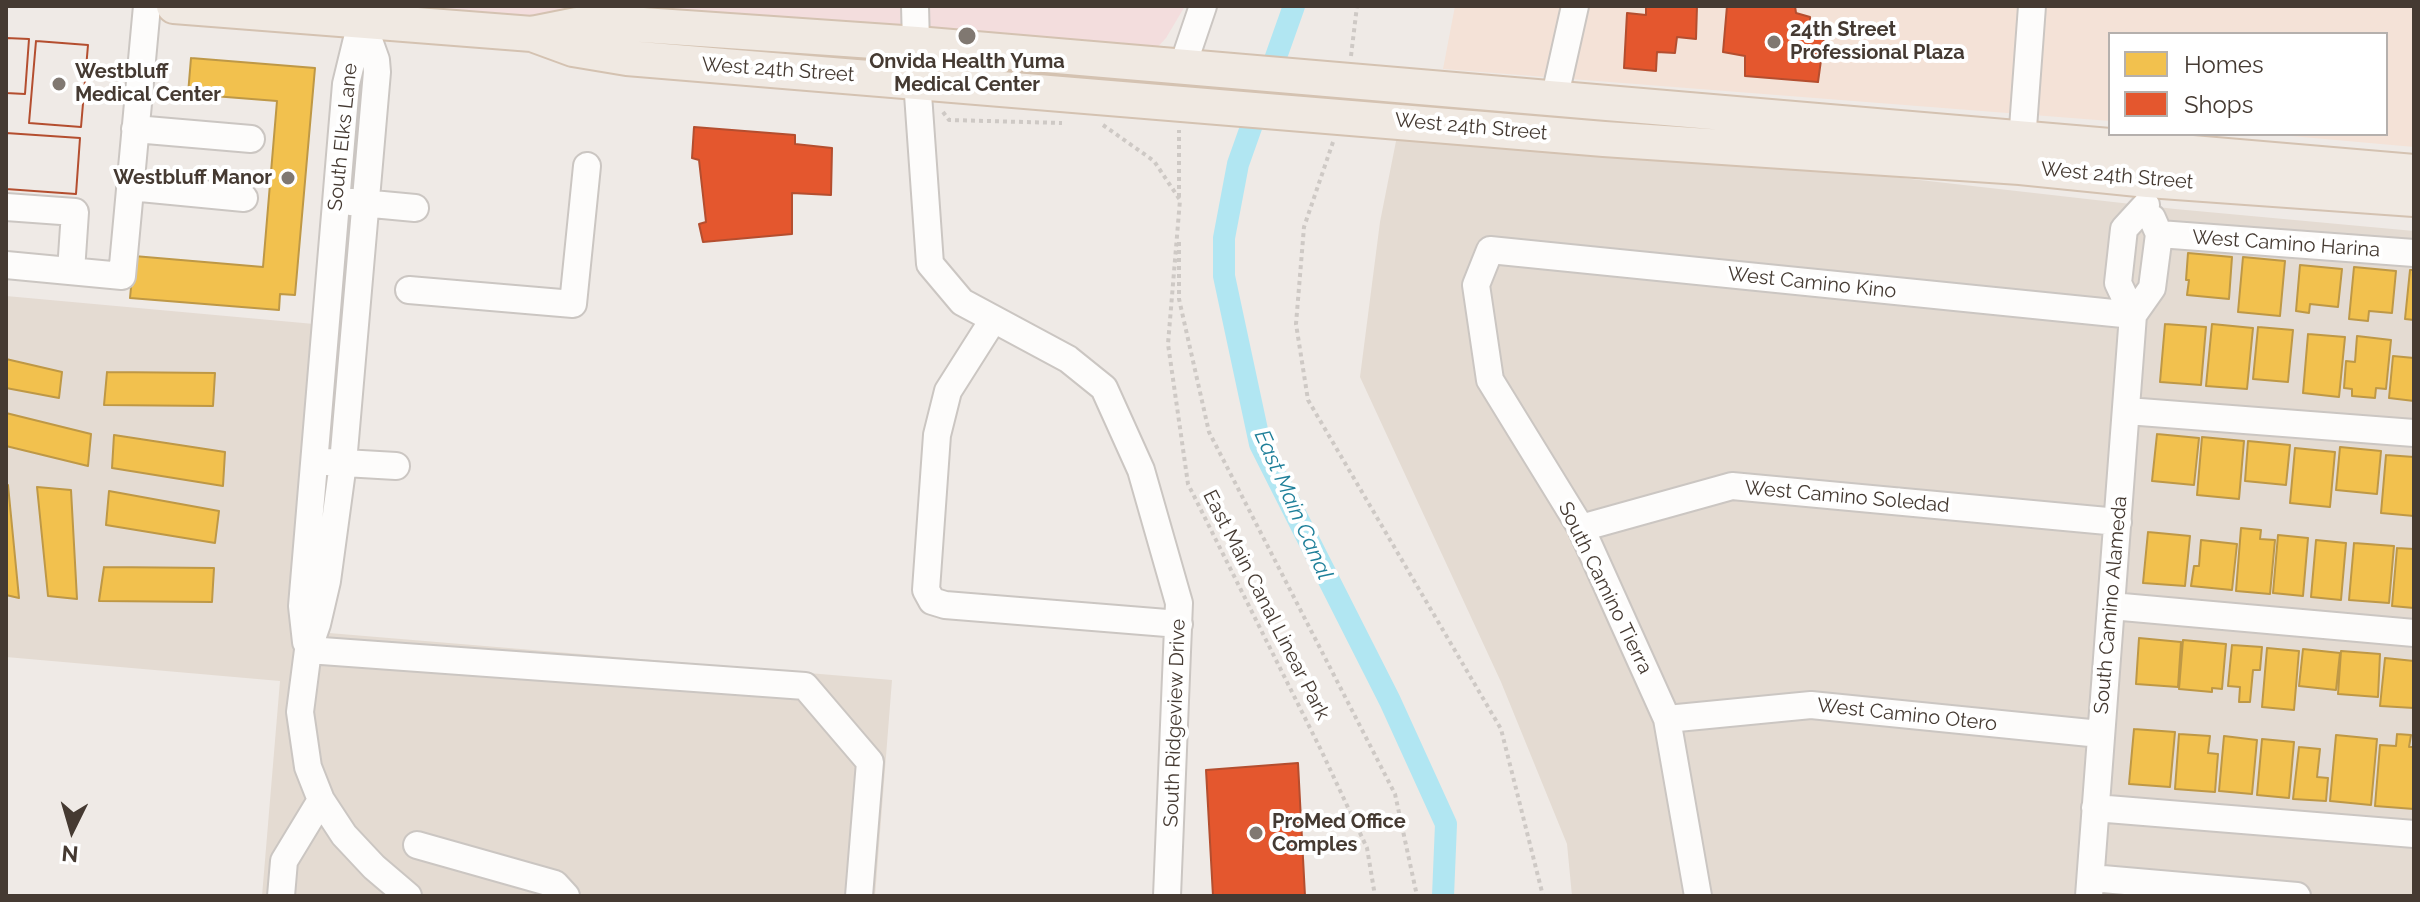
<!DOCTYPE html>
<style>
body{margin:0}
#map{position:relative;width:2420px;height:902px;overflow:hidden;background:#efeae6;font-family:Raleway,sans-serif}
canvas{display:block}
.frame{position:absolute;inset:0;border:8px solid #453a32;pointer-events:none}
.legend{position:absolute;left:2108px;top:32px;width:280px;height:104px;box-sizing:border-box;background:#fff;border:2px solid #b5b0ad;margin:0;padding:10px 14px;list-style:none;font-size:24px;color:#453a32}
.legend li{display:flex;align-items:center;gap:16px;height:40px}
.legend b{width:40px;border:2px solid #b5b0ad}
.north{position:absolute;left:32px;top:790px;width:80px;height:80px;-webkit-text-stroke:6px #fff;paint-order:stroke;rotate:185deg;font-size:22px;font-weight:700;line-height:32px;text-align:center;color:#453a32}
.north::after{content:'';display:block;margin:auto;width:28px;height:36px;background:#453a32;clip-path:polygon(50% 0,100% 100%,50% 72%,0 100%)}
</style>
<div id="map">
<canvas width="2420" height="902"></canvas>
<div class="frame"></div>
<ul class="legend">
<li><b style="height:22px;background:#f2c14e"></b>Homes</li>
<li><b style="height:22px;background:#e4572e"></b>Shops</li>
</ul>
<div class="north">N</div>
</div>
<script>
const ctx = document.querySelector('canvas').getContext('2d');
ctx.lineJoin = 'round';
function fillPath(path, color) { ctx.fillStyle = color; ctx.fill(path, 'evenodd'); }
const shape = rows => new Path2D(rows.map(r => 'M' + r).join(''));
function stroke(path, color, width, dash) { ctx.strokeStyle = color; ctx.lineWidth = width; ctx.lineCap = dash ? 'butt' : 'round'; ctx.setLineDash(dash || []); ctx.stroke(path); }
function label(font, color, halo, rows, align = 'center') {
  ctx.font = font + ' Raleway,sans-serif'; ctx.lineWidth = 8; ctx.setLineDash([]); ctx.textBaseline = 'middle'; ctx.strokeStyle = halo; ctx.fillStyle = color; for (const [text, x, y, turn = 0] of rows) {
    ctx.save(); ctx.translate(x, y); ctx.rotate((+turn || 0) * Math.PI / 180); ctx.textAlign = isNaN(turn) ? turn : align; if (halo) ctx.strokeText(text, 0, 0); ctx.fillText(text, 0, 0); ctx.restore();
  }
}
fillPath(shape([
 [1400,121,2175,209,2414,231,2414,896,1572,896,1567,844,1501,682,1360,377,1380,222],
 [6,296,314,324,293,630,892,680,875,896,262,896,280,681,6,657]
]), '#e4dbd2');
fillPath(shape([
 [1455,6,2414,6,2414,147,2269,134,2386,134,2386,34,2110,34,2110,121,1443,69]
]), '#f4e2d7');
fillPath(shape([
 [180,6,1185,6,1166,38,1142,64]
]), '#f3dddd');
const homes = shape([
 [191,58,315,68,295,295,280,294,279,310,130,298,134,256,263,267,277,101,188,94,191,58],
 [2188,253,2232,257,2229,299,2187,295,2189,280,2186,280,2188,253],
 [2243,257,2285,261,2280,316,2238,312,2243,257],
 [2300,265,2342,269,2338,307,2310,304,2309,313,2296,311,2300,265],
 [2354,267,2396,271,2392,313,2369,311,2368,321,2349,319,2354,267],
 [2410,270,2414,270,2414,320,2405,319,2410,270],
 [2165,324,2206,327,2201,385,2160,382,2165,324],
 [2212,324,2253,328,2247,389,2206,386,2212,324],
 [2258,327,2293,330,2288,382,2253,379,2258,327],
 [2308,334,2345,337,2339,397,2303,393,2308,334],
 [2357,336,2391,340,2386,389,2376,388,2375,398,2352,396,2352,389,2344,388,2346,361,2355,362,2357,336],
 [2393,356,2414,358,2414,401,2389,398,2393,356],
 [6,359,62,372,59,398,6,388,6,359],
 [107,372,215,373,213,406,104,405,107,372],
 [6,413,91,434,88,466,6,446,6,413],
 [2157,434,2199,438,2194,485,2152,481,2157,434],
 [114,435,225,452,223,486,112,468,114,435],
 [2202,437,2244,441,2239,499,2197,495,2202,437],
 [2248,441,2290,445,2286,485,2245,481,2248,441],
 [2340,447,2381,451,2377,494,2336,490,2340,447],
 [2295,448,2335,452,2330,507,2290,503,2295,448],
 [2386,455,2414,457,2414,516,2381,513,2386,455],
 [6,485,8,485,19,598,6,595,6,485],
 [37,487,71,490,77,599,48,596,37,487],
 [109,491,219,511,215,543,106,525,109,491],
 [2241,528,2261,530,2260,539,2275,540,2270,594,2236,591,2241,528],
 [2148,532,2190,536,2185,586,2143,583,2148,532],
 [2278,535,2308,538,2303,596,2273,593,2278,535],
 [2201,540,2237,544,2232,590,2191,586,2194,566,2199,566,2201,540],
 [2316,540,2346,543,2341,600,2311,597,2316,540],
 [2354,543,2394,546,2389,603,2349,600,2354,543],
 [2397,548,2414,549,2414,608,2392,606,2397,548],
 [104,567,214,568,212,602,99,601,104,567],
 [2139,638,2181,642,2178,687,2136,684,2139,638],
 [2183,640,2226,644,2222,689,2212,688,2212,692,2179,689,2183,640],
 [2232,645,2262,647,2260,670,2253,670,2250,702,2239,702,2240,687,2228,686,2232,645],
 [2267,648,2299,651,2294,710,2262,707,2267,648],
 [2303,649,2340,653,2336,690,2299,686,2303,649],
 [2341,651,2380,654,2378,697,2338,694,2341,651],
 [2385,658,2414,661,2414,708,2380,706,2385,658],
 [2134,729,2175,732,2170,787,2129,784,2134,729],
 [2179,734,2210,736,2208,753,2218,754,2215,792,2175,789,2179,734],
 [2397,734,2411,735,2409,747,2414,747,2414,809,2375,806,2380,745,2396,746,2397,734],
 [2336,735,2377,739,2371,805,2330,801,2336,735],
 [2224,736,2257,740,2252,794,2219,791,2224,736],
 [2262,739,2294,742,2289,798,2257,795,2262,739],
 [2299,747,2320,749,2317,777,2328,778,2326,801,2293,799,2299,747]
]);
fillPath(homes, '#f2c14e');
stroke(homes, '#be9846', 2);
const shops = shape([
 [1646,6,1697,6,1696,39,1677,37,1675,53,1657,52,1656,71,1624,68,1627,13,1646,15,1646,6],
 [1727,6,1795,6,1796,13,1810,17,1810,28,1825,31,1818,82,1745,76,1745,56,1723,52,1727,6],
 [6,38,29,39,25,94,6,93,6,38],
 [6,38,29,39,25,94,6,93,6,38],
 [36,41,88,45,81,127,29,123,36,41],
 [36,41,88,45,81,127,29,123,36,41],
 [694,127,795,135,795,144,832,148,831,195,792,193,792,234,703,242,699,224,706,222,699,160,692,158,694,127],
 [6,133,80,138,76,194,6,189,6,133],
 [6,133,80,138,76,194,6,189,6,133],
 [1298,763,1305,896,1213,896,1206,770,1298,763]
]);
fillPath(shops, '#e4572e');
stroke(shops, '#b44e2f', 2);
stroke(shape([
 [1294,6,1238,164,1224,238,1224,276,1260,444,1390,701,1446,824,1443,896]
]), '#b1e6f2', 22);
const minor = shape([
 [915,6,917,80,930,264,962,302,1068,359,1104,388,1141,470,1179,603,1167,896],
 [362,21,376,60,377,72,352,359,343,463,327,581,317,624,308,650,300,712,308,767,321,800,344,835,374,867,408,896],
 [1182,68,1203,6],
 [1554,100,1575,6],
 [135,129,251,139],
 [2021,155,2032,6],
 [130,187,244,198],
 [351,202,415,208],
 [6,207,75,212,71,271],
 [2159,234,2414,253],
 [6,265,122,276,147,6],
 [409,290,573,304,587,166],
 [2133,315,2152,288,2159,234,2152,218],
 [993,320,948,391,937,435,926,590,932,601,945,605,1179,624],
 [2127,411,2414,433],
 [327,462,396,466],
 [1581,528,1732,486,2118,522],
 [2111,606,2414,633],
 [306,642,302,606,346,84,362,18],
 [308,650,805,686,870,762,859,896],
 [1667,719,1811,705,2100,734],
 [2095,808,2414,834],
 [417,845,555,884,566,896],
 [2091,878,2297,896],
 [281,896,284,861,321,800],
 [1698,896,1667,719,1581,528,1490,380,1476,285,1490,250,2133,315],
 [2089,896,2133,315,2118,283,2124,229,2146,205]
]);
const major = shape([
 [174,6,532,34,577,25,628,24,917,44,2414,172],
 [532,34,573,49,627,58,1604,139,2020,167,2148,180,2414,199]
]);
stroke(minor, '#cbc6c2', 30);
stroke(major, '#d4c2b1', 38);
stroke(shape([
 [1351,56,1357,6],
 [943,112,949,120,1062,123],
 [1103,125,1154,161,1180,200,1168,344,1188,484,1321,750,1367,848,1375,896],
 [1333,142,1304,227,1296,324,1308,400,1501,729,1543,896],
 [1179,197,1179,130],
 [1179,242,1179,299,1209,432,1395,794,1417,896]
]), '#cec9c5', 4, [4, 4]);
stroke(minor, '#fdfcfb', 26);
stroke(major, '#f0e9e2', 34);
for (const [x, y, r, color] of [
 [967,36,10,"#807871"],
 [1774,42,8,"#807871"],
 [59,84,8,"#807871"],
 [288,178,8,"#807871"],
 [1256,833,8,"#807871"]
]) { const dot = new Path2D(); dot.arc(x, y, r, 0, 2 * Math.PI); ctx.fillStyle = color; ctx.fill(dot); stroke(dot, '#fff', 3); }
label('bold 20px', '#453a32', '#fff', [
 ["24th Street",1790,30],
 ["Professional Plaza",1790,53],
 ["Onvida Health Yuma",967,62,"center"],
 ["Medical Center",967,85,"center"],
 ["Westbluff",75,72],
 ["Medical Center",75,95],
 ["Westbluff Manor",272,178,"right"],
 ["ProMed Office",1272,822],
 ["Comples",1272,845]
], 'left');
label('20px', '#453a32', '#fff', [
 ["West 24th Street",778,70,4],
 ["West 24th Street",1471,127,5],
 ["South Elks Lane",343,137,-84],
 ["West 24th Street",2117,176,5],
 ["West Camino Harina",2286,244,4],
 ["West Camino Kino",1812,283,6],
 ["West Camino Soledad",1847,497,5],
 ["South Camino Tierra",1605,588,64],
 ["East Main Canal Linear Park",1266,605,63],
 ["South Camino Alameda",2111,605,-85],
 ["West Camino Otero",1907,715,6],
 ["South Ridgeview Drive",1175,723,-88]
]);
label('italic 22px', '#1e7f99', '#fff', [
 ["East Main Canal",1293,505,66]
]);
</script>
